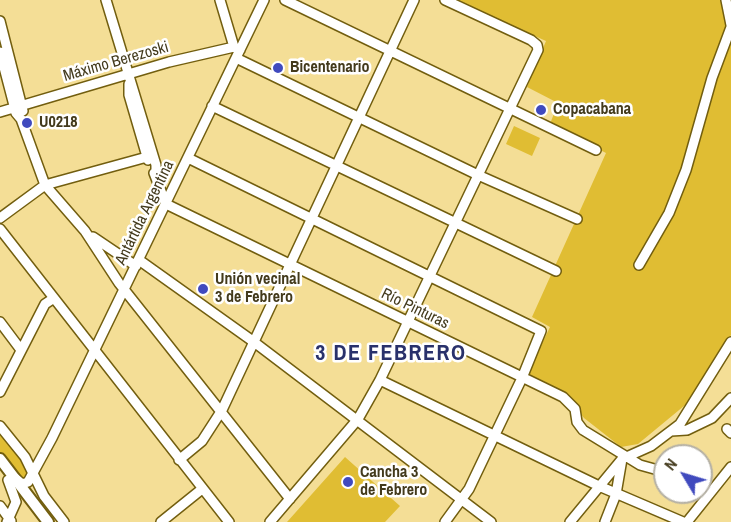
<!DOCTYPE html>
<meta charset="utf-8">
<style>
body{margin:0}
#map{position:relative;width:731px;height:522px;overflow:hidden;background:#f4de96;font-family:"Archivo Narrow",sans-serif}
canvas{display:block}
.north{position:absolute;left:653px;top:444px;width:60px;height:60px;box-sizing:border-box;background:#fff;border:2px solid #b4b0a4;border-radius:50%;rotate:308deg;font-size:16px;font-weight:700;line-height:24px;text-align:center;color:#433a1c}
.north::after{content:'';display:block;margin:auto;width:21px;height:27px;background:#404abe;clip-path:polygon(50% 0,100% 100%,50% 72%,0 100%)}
</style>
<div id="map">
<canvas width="731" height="522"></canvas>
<div class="north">N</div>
</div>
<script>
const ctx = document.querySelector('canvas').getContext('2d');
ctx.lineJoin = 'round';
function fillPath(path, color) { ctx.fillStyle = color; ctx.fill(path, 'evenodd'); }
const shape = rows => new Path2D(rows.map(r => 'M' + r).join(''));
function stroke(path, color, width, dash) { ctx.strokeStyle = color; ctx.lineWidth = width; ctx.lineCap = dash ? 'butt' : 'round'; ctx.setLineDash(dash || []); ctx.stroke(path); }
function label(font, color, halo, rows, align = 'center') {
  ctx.font = font + ' "Archivo Narrow",sans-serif'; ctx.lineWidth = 5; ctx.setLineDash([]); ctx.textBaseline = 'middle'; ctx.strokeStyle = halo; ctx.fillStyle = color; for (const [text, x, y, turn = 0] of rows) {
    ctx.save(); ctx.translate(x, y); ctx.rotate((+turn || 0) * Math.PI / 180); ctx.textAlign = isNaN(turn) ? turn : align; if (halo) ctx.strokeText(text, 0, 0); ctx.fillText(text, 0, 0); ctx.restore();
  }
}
fillPath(shape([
 [454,0,731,0,731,335,690,401,638,444,621,447,584,418,568,398,527,374,550,327,532,317,606,153,550,124,558,103,527,87,546,41],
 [514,126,540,138,532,156,506,144],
 [0,431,30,472,22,482,0,455],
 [345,457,400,506,385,522,287,522]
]), '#e0bd33');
const minor = shape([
 [106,0,156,165,156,177],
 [220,0,234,47],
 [285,0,596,150],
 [726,0,731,25],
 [0,21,23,111],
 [0,52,16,113,21,119,45,185,85,231,119,283,290,499],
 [236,58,478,175,577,219],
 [129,84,129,95,148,160],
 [212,106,556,271],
 [0,112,169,62,234,47,240,50],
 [188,158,541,331,522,378,469,489,445,522],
 [154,173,166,204],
 [166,204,563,397,575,409,577,422,583,430,640,465,658,470,665,469],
 [0,218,45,185,147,157],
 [0,229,229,522],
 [93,237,136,266],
 [139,260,254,342,491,522],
 [639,265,669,213,686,170,712,78,731,27],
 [0,322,21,350],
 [380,380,599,486,683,522],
 [0,392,45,304,54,298],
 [0,426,25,457,44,496,64,522],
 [727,429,731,433],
 [671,431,687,430,712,418,731,398],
 [179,460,202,441,222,410,414,0],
 [15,478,22,484,28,482,52,438,264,0],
 [0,506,11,521],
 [7,522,16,502,8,480],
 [161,522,202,489],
 [270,522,358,419,380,380,538,50,537,45,531,40,445,0],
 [570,522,622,459,651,446,680,424,731,342],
 [605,522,616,494,622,459],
 [687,522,731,467]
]);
const major = shape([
 [0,459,48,522]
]);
stroke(minor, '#725e0f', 12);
stroke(major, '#725e0f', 14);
stroke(minor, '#fff', 9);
stroke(major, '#fff', 10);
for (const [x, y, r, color] of [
 [278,68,6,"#404abe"],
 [541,110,6,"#404abe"],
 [27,123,6,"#404abe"],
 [203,289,6,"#404abe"],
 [348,482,6,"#404abe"]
]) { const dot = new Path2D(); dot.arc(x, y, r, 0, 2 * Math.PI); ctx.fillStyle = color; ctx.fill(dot); stroke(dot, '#fff', 2); }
label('16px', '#433a1c', '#fff', [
 ["Máximo Berezoski",116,62,-16],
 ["Antártida Argentina",145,213,-64],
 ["Río Pinturas",415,309,26]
]);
label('bold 16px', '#433a1c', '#fff', [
 ["Bicentenario",290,68],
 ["Copacabana",553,110],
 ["U0218",39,123],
 ["Unión vecinal",215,280],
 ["3 de Febrero",215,298],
 ["Cancha 3",360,473],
 ["de Febrero",360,491]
], 'left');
ctx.letterSpacing = '1.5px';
label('bold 22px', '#29316b', '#fff', [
 ["3 DE FEBRERO",391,354]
]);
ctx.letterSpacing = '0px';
</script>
